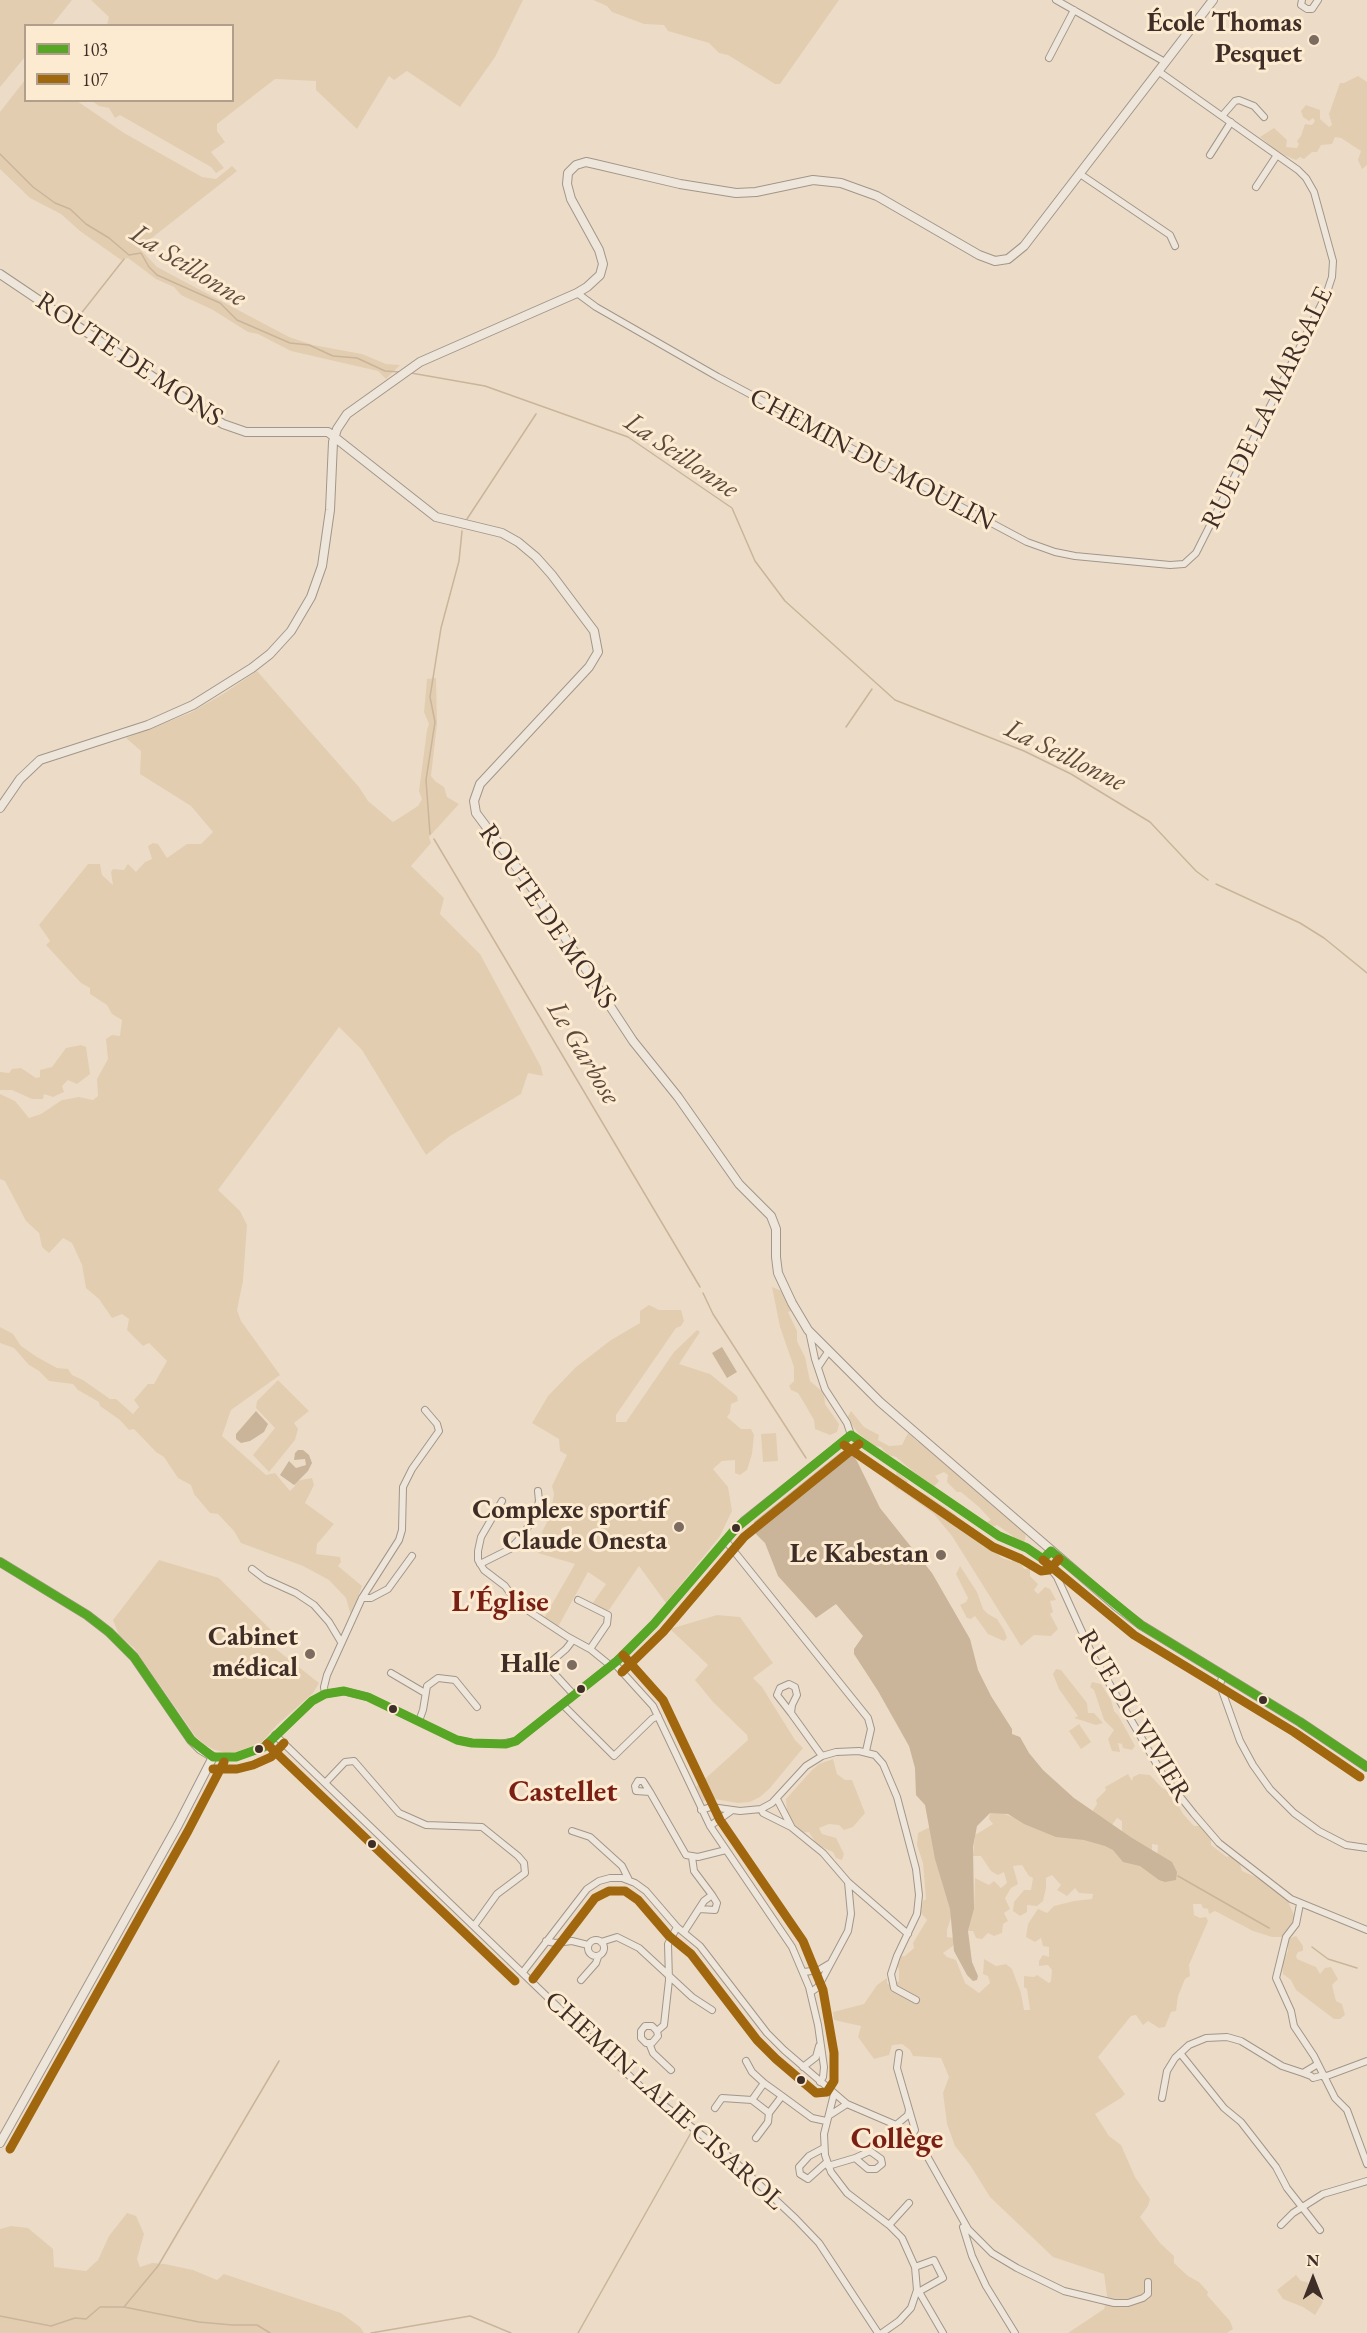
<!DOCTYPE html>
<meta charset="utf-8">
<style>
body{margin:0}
#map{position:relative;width:1367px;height:2333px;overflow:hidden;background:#ecdcc7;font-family:"EB Garamond",serif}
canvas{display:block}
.legend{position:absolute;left:24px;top:24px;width:210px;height:78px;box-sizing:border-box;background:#fcead1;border:2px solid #b09f8d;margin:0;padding:8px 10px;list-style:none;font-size:18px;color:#3f2e27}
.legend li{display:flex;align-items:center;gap:12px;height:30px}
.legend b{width:30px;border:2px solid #b09f8d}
.north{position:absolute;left:1283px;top:2249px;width:60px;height:60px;-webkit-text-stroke:4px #fcead1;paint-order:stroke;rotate:0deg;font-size:16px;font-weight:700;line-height:24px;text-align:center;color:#3f2e27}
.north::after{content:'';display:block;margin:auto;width:21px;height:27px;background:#3f2e27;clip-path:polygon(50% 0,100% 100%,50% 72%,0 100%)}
</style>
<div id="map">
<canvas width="1367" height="2333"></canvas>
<ul class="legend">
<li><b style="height:8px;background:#57a625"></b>103</li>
<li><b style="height:8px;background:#a0670f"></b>107</li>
</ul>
<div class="north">N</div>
</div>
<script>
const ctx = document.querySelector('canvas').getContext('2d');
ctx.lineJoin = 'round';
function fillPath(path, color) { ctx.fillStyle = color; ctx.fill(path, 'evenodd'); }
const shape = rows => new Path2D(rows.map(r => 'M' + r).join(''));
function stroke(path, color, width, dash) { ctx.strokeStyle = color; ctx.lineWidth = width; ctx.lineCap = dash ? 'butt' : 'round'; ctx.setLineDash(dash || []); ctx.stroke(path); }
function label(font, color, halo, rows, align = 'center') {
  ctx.font = font + ' "EB Garamond",serif'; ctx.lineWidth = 6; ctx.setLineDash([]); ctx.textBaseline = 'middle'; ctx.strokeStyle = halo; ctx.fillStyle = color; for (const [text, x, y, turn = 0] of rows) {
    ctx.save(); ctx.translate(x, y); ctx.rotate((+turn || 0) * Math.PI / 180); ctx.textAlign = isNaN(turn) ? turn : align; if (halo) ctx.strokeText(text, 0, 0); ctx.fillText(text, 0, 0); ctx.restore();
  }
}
fillPath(shape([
 [0,0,72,0,52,25,26,26,25,57,0,87],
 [523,0,495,57,460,107,407,71,394,80,389,76,357,129,316,90,316,81,275,79,217,124,217,131,225,142,211,152,224,168,216,173,211,167,120,115,115,118,109,108,99,106,92,101,232,100,232,26,107,25,109,17,91,0],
 [593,0,839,0,780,84,775,84,728,55,719,53,709,43,668,31,664,25,644,24,612,12,607,6],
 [1358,76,1367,82,1367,165,1362,169,1358,160,1361,151,1341,138,1335,137,1332,144,1321,145,1317,152,1312,152,1304,159,1300,157,1296,160,1279,153,1260,137,1274,128,1287,140,1286,147,1297,148,1299,144,1297,141,1301,136,1305,124,1312,125,1315,121,1313,118,1309,121,1303,117,1301,111,1306,105,1320,110,1320,119,1329,127,1332,125,1329,114,1340,83,1344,83],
 [25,80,26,100,77,101,124,133,202,177,216,179,232,166,237,171,139,248,157,267,289,337,313,345,362,354,386,364,400,365,386,379,378,371,291,351,258,334,248,332,213,310,181,295,174,287,156,279,128,258,121,260,80,231,61,214,30,198,0,169,0,112],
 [257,671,359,787,368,801,393,822,418,806,422,799,419,791,427,730,429,724,424,712,427,679,436,678,437,724,431,776,435,781,444,787,447,797,459,804,429,837,431,843,411,866,444,898,440,914,480,954,541,1067,543,1076,528,1073,521,1094,450,1136,426,1155,362,1050,339,1027,218,1190,240,1211,247,1225,243,1281,237,1310,241,1321,280,1375,231,1410,222,1436,266,1475,275,1473,290,1491,295,1486,295,1481,312,1478,314,1485,305,1503,334,1524,317,1544,316,1554,340,1557,341,1562,338,1566,362,1586,351,1616,346,1598,329,1580,303,1566,241,1543,234,1531,218,1514,210,1513,194,1494,191,1485,178,1478,164,1457,156,1452,134,1429,129,1430,120,1420,100,1406,99,1402,78,1390,73,1384,49,1381,39,1371,29,1365,14,1348,0,1343,0,1327,13,1334,21,1346,37,1357,57,1368,68,1369,72,1375,83,1380,110,1399,116,1399,133,1414,139,1407,134,1400,148,1384,154,1384,167,1361,149,1343,143,1346,127,1330,129,1319,122,1314,112,1318,99,1299,86,1288,82,1265,72,1243,63,1238,49,1253,42,1247,39,1233,26,1221,5,1181,0,1179,0,1094,15,1101,29,1118,41,1114,62,1100,79,1097,93,1100,98,1096,97,1079,108,1059,106,1039,112,1035,120,1036,122,1020,112,1014,107,1005,90,994,90,988,81,983,46,945,50,941,39,925,88,864,100,864,102,875,113,885,111,872,113,869,124,870,128,864,136,872,145,862,152,859,148,846,153,843,158,844,167,858,187,844,201,844,213,832,191,806,140,774,141,751,126,738,190,713,223,694],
 [81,1045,86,1047,90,1074,77,1084,68,1080,62,1086,64,1092,53,1097,44,1094,43,1099,32,1099,12,1090,0,1090,0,1072,9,1073,12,1069,21,1068,36,1078,40,1077,40,1070,52,1067,66,1048],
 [772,1287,782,1291,791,1311,788,1312,797,1331,797,1341,805,1357,810,1381,824,1393,825,1404,839,1424,837,1432,830,1435,815,1429,814,1420,803,1401,798,1393,791,1390,789,1386,794,1381,794,1367,780,1327],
 [649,1305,659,1310,681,1310,684,1321,681,1326,676,1328,616,1415,616,1422,626,1422,674,1352,697,1330,700,1332,679,1364,710,1374,737,1396,738,1401,731,1404,730,1413,727,1417,741,1429,751,1429,754,1435,752,1454,747,1470,740,1475,735,1473,735,1460,722,1461,713,1469,728,1487,732,1511,720,1536,666,1603,639,1566,609,1610,605,1610,592,1604,606,1584,588,1572,558,1627,544,1618,575,1564,538,1553,544,1543,542,1532,550,1516,554,1494,552,1486,567,1455,560,1451,559,1439,532,1423,548,1396,576,1367,611,1340,640,1323,640,1311],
 [278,1380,309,1411,294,1423,298,1429,295,1440,269,1472,253,1455,275,1428,256,1408,257,1401],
 [851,1411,864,1427,879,1435,878,1440,889,1446,902,1445,908,1433,918,1442,927,1444,1020,1524,1026,1534,1024,1544,1014,1541,1013,1536,997,1525,992,1527,985,1523,991,1520,979,1507,961,1492,957,1492,947,1482,948,1475,944,1472,935,1476,939,1481,933,1488,896,1457,888,1455,881,1447,874,1446,858,1433,847,1418],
 [776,1433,778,1461,763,1462,761,1434],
 [896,1471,908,1481,906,1485,927,1495,956,1515,958,1522,974,1528,978,1539,984,1547,989,1546,1002,1558,1011,1561,1017,1555,1024,1569,1030,1568,1030,1576,1038,1584,1034,1590,1038,1594,1045,1587,1050,1589,1056,1600,1050,1601,1053,1612,1050,1614,1058,1629,1051,1636,1034,1635,1021,1646,952,1536,934,1514,899,1489,898,1490,886,1478,892,1473,897,1479],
 [159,1560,219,1578,279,1638,272,1646,319,1683,313,1693,277,1725,262,1742,236,1752,226,1753,215,1750,205,1745,196,1737,134,1648,119,1635,113,1620],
 [960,1566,977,1592,983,1609,988,1614,997,1619,1004,1630,1007,1638,1004,1641,988,1634,975,1616,971,1619,967,1618,960,1605,966,1602,968,1598,956,1574],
 [717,1615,740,1617,773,1663,753,1678,762,1687,795,1740,803,1748,770,1788,760,1797,750,1802,738,1803,714,1799,703,1801,696,1787,748,1740,747,1735,713,1702,695,1680,708,1665,670,1629],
 [1056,1669,1061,1670,1087,1703,1088,1713,1094,1713,1103,1723,1096,1725,1074,1718,1078,1716,1059,1689,1053,1674],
 [1092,1682,1101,1684,1111,1700,1114,1711,1118,1715,1135,1746,1132,1750,1123,1748,1122,1744,1118,1743,1120,1752,1112,1751,1108,1739,1114,1730,1104,1720,1094,1690,1090,1687],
 [1079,1724,1091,1742,1081,1749,1069,1731],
 [833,1759,837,1774,845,1780,852,1780,865,1813,853,1827,844,1830,839,1825,829,1824,819,1828,822,1834,836,1838,844,1854,842,1860,836,1858,833,1852,817,1845,809,1832,800,1833,787,1812,786,1799,812,1770,819,1764],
 [1128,1774,1132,1781,1133,1777,1139,1774,1150,1775,1162,1788,1167,1790,1173,1801,1177,1803,1183,1814,1194,1826,1202,1826,1211,1836,1211,1845,1227,1857,1231,1855,1240,1864,1242,1871,1258,1878,1287,1899,1294,1915,1293,1923,1283,1937,1272,1937,1253,1931,1215,1911,1209,1914,1208,1909,1203,1908,1201,1904,1193,1904,1194,1915,1200,1918,1206,1917,1208,1921,1189,1965,1190,1976,1185,1979,1178,1996,1176,2011,1171,2012,1165,2027,1159,2028,1148,2021,1143,2025,1136,2015,1131,2016,1098,2057,1125,2094,1121,2098,1095,2114,1109,2136,1121,2145,1135,2177,1150,2199,1148,2206,1140,2217,1160,2243,1174,2256,1174,2263,1188,2276,1199,2282,1208,2292,1207,2295,1230,2321,1233,2329,1227,2333,1068,2333,1104,2309,1107,2296,1104,2274,1053,2257,990,2197,970,2165,955,2146,947,2124,943,2093,949,2077,941,2058,913,2056,910,2050,902,2044,892,2045,889,2055,874,2059,858,2037,861,2026,834,2020,833,2012,864,2004,877,1985,887,1978,887,1983,891,1986,899,1981,899,1969,894,1963,896,1957,905,1956,914,1948,913,1943,927,1920,921,1913,923,1901,926,1899,923,1863,917,1845,918,1833,934,1825,953,1911,947,1930,947,1937,953,1938,955,1941,953,1946,943,1953,947,1957,956,1960,965,1983,979,1993,990,1983,988,1976,983,1974,984,1959,996,1966,1006,1964,1012,1969,1021,1993,1024,2010,1030,2010,1027,1989,1024,1987,1024,1976,1034,1977,1037,1975,1049,1983,1051,1981,1052,1970,1048,1965,1039,1966,1039,1961,1043,1955,1049,1957,1049,1947,1043,1946,1041,1938,1035,1942,1026,1937,1028,1924,1038,1909,1047,1913,1054,1906,1074,1901,1092,1899,1093,1894,1079,1893,1075,1888,1067,1896,1057,1890,1061,1885,1052,1875,1046,1878,1046,1888,1043,1901,1037,1906,1027,1905,1027,1912,1020,1916,1013,1911,1014,1902,1024,1890,1031,1890,1033,1878,1029,1876,1022,1865,1013,1866,1018,1884,1011,1888,1005,1898,1010,1909,1004,1913,1008,1921,1003,1924,1002,1933,994,1936,988,1933,982,1939,976,1938,973,1931,968,1931,974,1909,975,1878,989,1885,994,1881,1001,1888,1007,1883,1004,1872,998,1875,991,1871,981,1856,973,1856,975,1835,993,1824,989,1819,990,1813,1000,1812,1015,1818,1024,1824,1086,1836,1157,1858,1158,1845,1152,1844,1152,1854,1122,1837,1122,1821,1117,1818,1111,1826,1092,1812,1097,1804,1096,1800,1106,1790,1105,1787],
 [1296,1936,1303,1946,1303,1951,1298,1952,1296,1956,1297,1959,1316,1967,1320,1974,1325,1968,1331,1967,1338,1979,1332,1985,1336,2001,1342,2004,1345,2015,1340,2019,1334,2019,1296,1990,1291,1980,1283,1974,1282,1962,1288,1951,1288,1939],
 [127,2213,136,2216,144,2234,137,2259,140,2267,152,2263,165,2264,193,2270,217,2280,224,2274,341,2313,360,2327,364,2333,0,2333,0,2229,11,2226,28,2228,53,2249,54,2267,86,2271,98,2260,109,2236],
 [1296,2275,1301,2281,1307,2282,1323,2302,1315,2315,1303,2307,1283,2299,1277,2290]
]), '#e3cdb1');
fillPath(shape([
 [722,1347,737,1372,727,1378,712,1353],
 [256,1411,268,1424,264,1432,250,1441,241,1443,236,1439,236,1434],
 [298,1450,303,1450,309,1455,312,1463,308,1471,294,1485,280,1475,289,1461,296,1468,306,1465,305,1459,294,1460,295,1453],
 [841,1452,852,1455,857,1461,880,1508,932,1573,970,1639,978,1670,991,1696,1012,1729,1012,1734,1020,1737,1029,1753,1043,1770,1074,1798,1132,1838,1172,1862,1177,1872,1176,1880,1165,1882,1159,1880,1140,1866,1123,1862,1113,1850,1105,1846,1084,1840,1056,1837,1024,1824,1008,1814,990,1813,977,1826,973,1847,974,1909,968,1931,972,1962,978,1976,977,1980,973,1981,967,1975,954,1951,950,1909,935,1859,925,1805,916,1795,915,1768,909,1746,878,1691,854,1654,854,1649,863,1636,836,1604,816,1618,778,1576,765,1543,756,1534,754,1522]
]), '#cab49a');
stroke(shape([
 [0,154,33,187,55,203,70,209,86,224,109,238,129,255,141,253,149,267,157,275,220,303,237,320,290,343,309,345,333,356,357,358,385,371,400,372],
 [76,320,124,259],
 [411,373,485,386,628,437,732,508,755,561,785,601,895,700,1024,751,1071,774,1150,822,1196,871,1208,880],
 [467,519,536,414],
 [846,727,872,689],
 [430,834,426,780,435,722,430,697,441,628,459,561,462,531],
 [434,839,700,1287],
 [1216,884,1300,923,1324,938,1367,973],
 [703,1293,713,1314,806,1458],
 [1178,1876,1269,1928],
 [1312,1947,1328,1959,1357,1968],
 [124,2307,158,2266,279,2061],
 [0,2316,51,2326,75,2318,86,2319,100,2307,124,2307,199,2322,232,2325,257,2325,270,2333],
 [371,2333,470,2316,511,2333],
 [578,2333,692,2131]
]), '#cab49a', 1.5);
const minor = shape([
 [1056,0,1165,62],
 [1302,0,1301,5,1307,9,1312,9,1318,0],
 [1049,58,1074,10],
 [1222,116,1235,101,1239,100,1254,106,1264,117],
 [1210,155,1231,122],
 [1080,174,1170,235,1175,246],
 [1256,187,1277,155],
 [577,293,596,307,718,377,1027,542,1055,552,1075,556,1170,565,1184,564,1196,553,1326,295,1332,277,1333,261,1314,192,1306,178,1298,170,1158,71],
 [809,1331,815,1359,825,1389,847,1423,851,1435],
 [818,1367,828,1352],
 [851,1435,999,1536,1027,1548,1043,1559,1051,1551],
 [502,1501,481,1537,478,1551,478,1560,484,1570,505,1586,518,1604,568,1637,590,1649,611,1666],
 [725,1540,868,1718,871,1729,866,1751],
 [1043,1559,1057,1577,1093,1656,1131,1720,1163,1775,1194,1814,1219,1843,1291,1899,1367,1930],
 [480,1564,510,1549,524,1534,536,1512,539,1501,538,1491],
 [252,1569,265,1579,296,1593,314,1605,329,1622,341,1642],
 [362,1598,371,1598,388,1589,412,1556],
 [578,1600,608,1615,607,1624,590,1649],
 [573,1640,566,1649,552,1661,550,1666,551,1670,574,1695],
 [614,1663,653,1706,710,1826,792,1947,809,1987,818,2025,824,2067,823,2077,820,2082],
 [391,1673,425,1693],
 [1223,1674,1220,1685,1240,1741,1253,1765,1270,1789,1294,1813,1319,1831,1346,1845,1367,1848],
 [325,1694,324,1687,327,1675,362,1598,399,1540,402,1530,403,1487,412,1469,439,1431,437,1424,425,1410],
 [562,1704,614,1756,652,1719,658,1716],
 [791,1713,777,1695,780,1688,789,1684,795,1687,797,1695,792,1705,791,1713,822,1756],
 [419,1721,423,1710,427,1686,438,1678,455,1680,477,1707],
 [275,1735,641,2087,732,2159,796,2219,819,2243,878,2333],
 [213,1757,236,1757,264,1747,312,1701,325,1694,344,1691,368,1697,457,1740,472,1743,500,1744,516,1741,625,1654,654,1624,743,1521,851,1435],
 [638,1781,643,1781,650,1792,636,1791,635,1786,638,1781],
 [326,1782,345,1762,354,1761,399,1813,426,1825,482,1827,518,1856,524,1863,525,1873,497,1894,474,1926],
 [650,1792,686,1855,698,1857,726,1850],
 [777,1799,791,1826],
 [761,1809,763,1813,791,1827,823,1853,848,1882,851,1914,848,1931,818,1987,811,1992],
 [701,1810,711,1807,740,1811,761,1809,772,1803,806,1766,822,1756,836,1752,859,1751,875,1755,883,1764,897,1797,916,1869,919,1895,917,1914,897,1956,891,1974,894,1988,916,2000],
 [710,1826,731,1811],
 [572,1831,590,1837,622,1866,629,1880],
 [692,1857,694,1871,712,1895],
 [848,1882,908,1934],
 [1300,1904,1296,1924,1286,1937,1276,1978,1291,2011,1294,2026,1314,2056,1335,2098,1347,2110,1367,2164],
 [684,1932,704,1901,712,1895,717,1903,715,1910,699,1909],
 '588 1948a8 8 0 1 1 16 0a8 8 0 1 1-16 0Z',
 [546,1941,555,1943,572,1941,588,1945],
 [601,1942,617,1937,639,1948,692,1997,712,2010],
 [523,1972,587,1889,599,1881,610,1878,622,1878,635,1883,646,1891,677,1927,700,1946,767,2033,784,2050,847,2104,896,2125,911,2137,927,2156,968,2229,992,2253,1017,2268,1064,2291,1114,2303,1128,2303,1143,2298,1148,2294,1148,2282],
 [804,1972,819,1970,829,1964],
 [581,1980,596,1963,598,1957],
 [657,2031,652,2026,645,2026,641,2031,641,2038,646,2043,652,2043,658,2036,657,2031,664,2025,669,1980,668,1944,677,1927],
 [649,2043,653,2053,671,2070],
 [899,2053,897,2068,915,2130,911,2137],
 [1180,2053,1224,2108,1241,2122,1276,2167,1287,2188,1320,2230],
 [746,2061,752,2072,764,2083],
 [1318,2064,1303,2073,1311,2076,1313,2078,1324,2075],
 [803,2067,816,2057,819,2046],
 [1324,2077,1367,2061],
 [764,2083,782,2096,769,2113,752,2100,764,2083],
 [834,2094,824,2134,825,2155,831,2172,847,2193,889,2225,902,2238,915,2267,917,2290,911,2308,899,2321,882,2333],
 [782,2096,812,2118,826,2121],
 [1162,2098,1167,2071,1175,2058,1189,2045,1206,2038,1227,2037,1241,2041,1282,2066,1303,2073],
 [715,2108,722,2098,752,2100],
 [830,2115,847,2104],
 [896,2125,908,2115,909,2110],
 [756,2138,768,2122,769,2113],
 [824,2148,809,2156,799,2167,800,2174,808,2179,827,2162],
 [828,2166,855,2158,868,2169,876,2169,882,2164,881,2159,870,2151,855,2158],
 [889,2225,909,2203],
 [1281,2225,1293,2213,1323,2194,1367,2181],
 [963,2227,972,2256,986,2286,1015,2333],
 [915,2267,934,2260,943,2278,920,2291],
 [918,2290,943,2333]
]);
const tertiary = shape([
 [0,274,223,424,246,432,328,432,436,517,502,533,518,542,536,557,552,575,594,631,598,652,589,667,480,784,474,801,476,813,535,892,633,1041,678,1097,739,1184,771,1216,776,1229,776,1257,778,1273,792,1303,808,1330,880,1402,1116,1606,1141,1625,1300,1722,1367,1767],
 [0,808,20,779,40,760,148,725,193,705,252,668,270,654,291,631,311,597,322,566,330,510,333,442,337,429,347,414,420,362,577,293,587,287,600,275,603,264,599,250,571,199,567,184,568,173,576,165,586,162,595,164,680,184,736,193,756,192,813,180,841,183,877,196,979,255,995,261,1008,259,1024,246,1213,0],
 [0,1562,87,1615,109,1632,134,1657,191,1740,200,1749,213,1757,178,1825,0,2143]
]);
stroke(minor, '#a19689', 8);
stroke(tertiary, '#a19689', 10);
stroke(minor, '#eee6db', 6);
stroke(tertiary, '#eee6db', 8);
stroke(shape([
 [851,1435,999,1536,1027,1548,1043,1559,1051,1551],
 [1051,1551,1141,1625,1300,1722,1367,1767],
 [0,1562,87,1615,109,1632,134,1657,191,1740,213,1757,236,1757,264,1747,312,1701,325,1694,344,1691,368,1697,457,1740,472,1743,506,1744,516,1741,617,1661,654,1624,736,1528,851,1435]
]), '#57a625', 9);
stroke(shape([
 [844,1445,993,1547,1021,1559,1041,1571,1049,1570,1059,1559],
 [1043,1560,1134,1635,1294,1732,1360,1777],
 [622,1672,663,1632,744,1537,859,1444],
 [267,1744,515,1981],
 [213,1769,237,1769,253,1765,271,1757,284,1743],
 [533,1979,595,1898,609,1891,625,1891,638,1900,669,1936,691,1954,757,2040,776,2059,816,2093,827,2092,834,2081,834,2053,823,1990,803,1941,720,1820,663,1700,623,1655],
 [10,2149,188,1831,224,1762]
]), '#a0670f', 9);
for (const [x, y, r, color] of [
 [1314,40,6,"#7c6b5f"],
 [679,1527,6,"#7c6b5f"],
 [736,1528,5,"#3f2e27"],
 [941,1555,6,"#7c6b5f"],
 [310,1654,6,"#7c6b5f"],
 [572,1665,6,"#7c6b5f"],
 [581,1689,5,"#3f2e27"],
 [1263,1700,5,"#3f2e27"],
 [393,1709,5,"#3f2e27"],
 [259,1749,5,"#3f2e27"],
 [372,1844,5,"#3f2e27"],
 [801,2080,5,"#3f2e27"]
]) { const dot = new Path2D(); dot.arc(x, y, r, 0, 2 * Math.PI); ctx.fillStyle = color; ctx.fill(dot); stroke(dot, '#fcead1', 2); }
label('bold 27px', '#3f2e27', '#fcead1', [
 ["École Thomas",1302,24],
 ["Pesquet",1302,55],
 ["Complexe sportif",667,1511],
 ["Claude Onesta",667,1542],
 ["Le Kabestan",929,1555],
 ["Cabinet",298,1638],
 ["médical",298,1669],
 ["Halle",560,1665]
], 'right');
label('27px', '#3f2e27', '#fcead1', [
 ["ROUTE DE MONS",129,360,34],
 ["RUE DE LA MARSALE",1268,408,-64],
 ["CHEMIN DU MOULIN",872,460,28],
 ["ROUTE DE MONS",547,917,55],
 ["RUE DU VIVIER",1134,1716,59],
 ["CHEMIN LALIE CISAROL",664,2101,42]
]);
label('italic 28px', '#5e4b3f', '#fcead1', [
 ["La Seillonne",188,266,32],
 ["La Seillonne",681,456,34],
 ["La Seillonne",1065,756,26],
 ["Le Garbose",583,1053,59]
]);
label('bold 30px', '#7a1f14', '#fcead1', [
 ["L'Église",500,1603],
 ["Castellet",563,1793],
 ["Collège",897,2140]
]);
</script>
